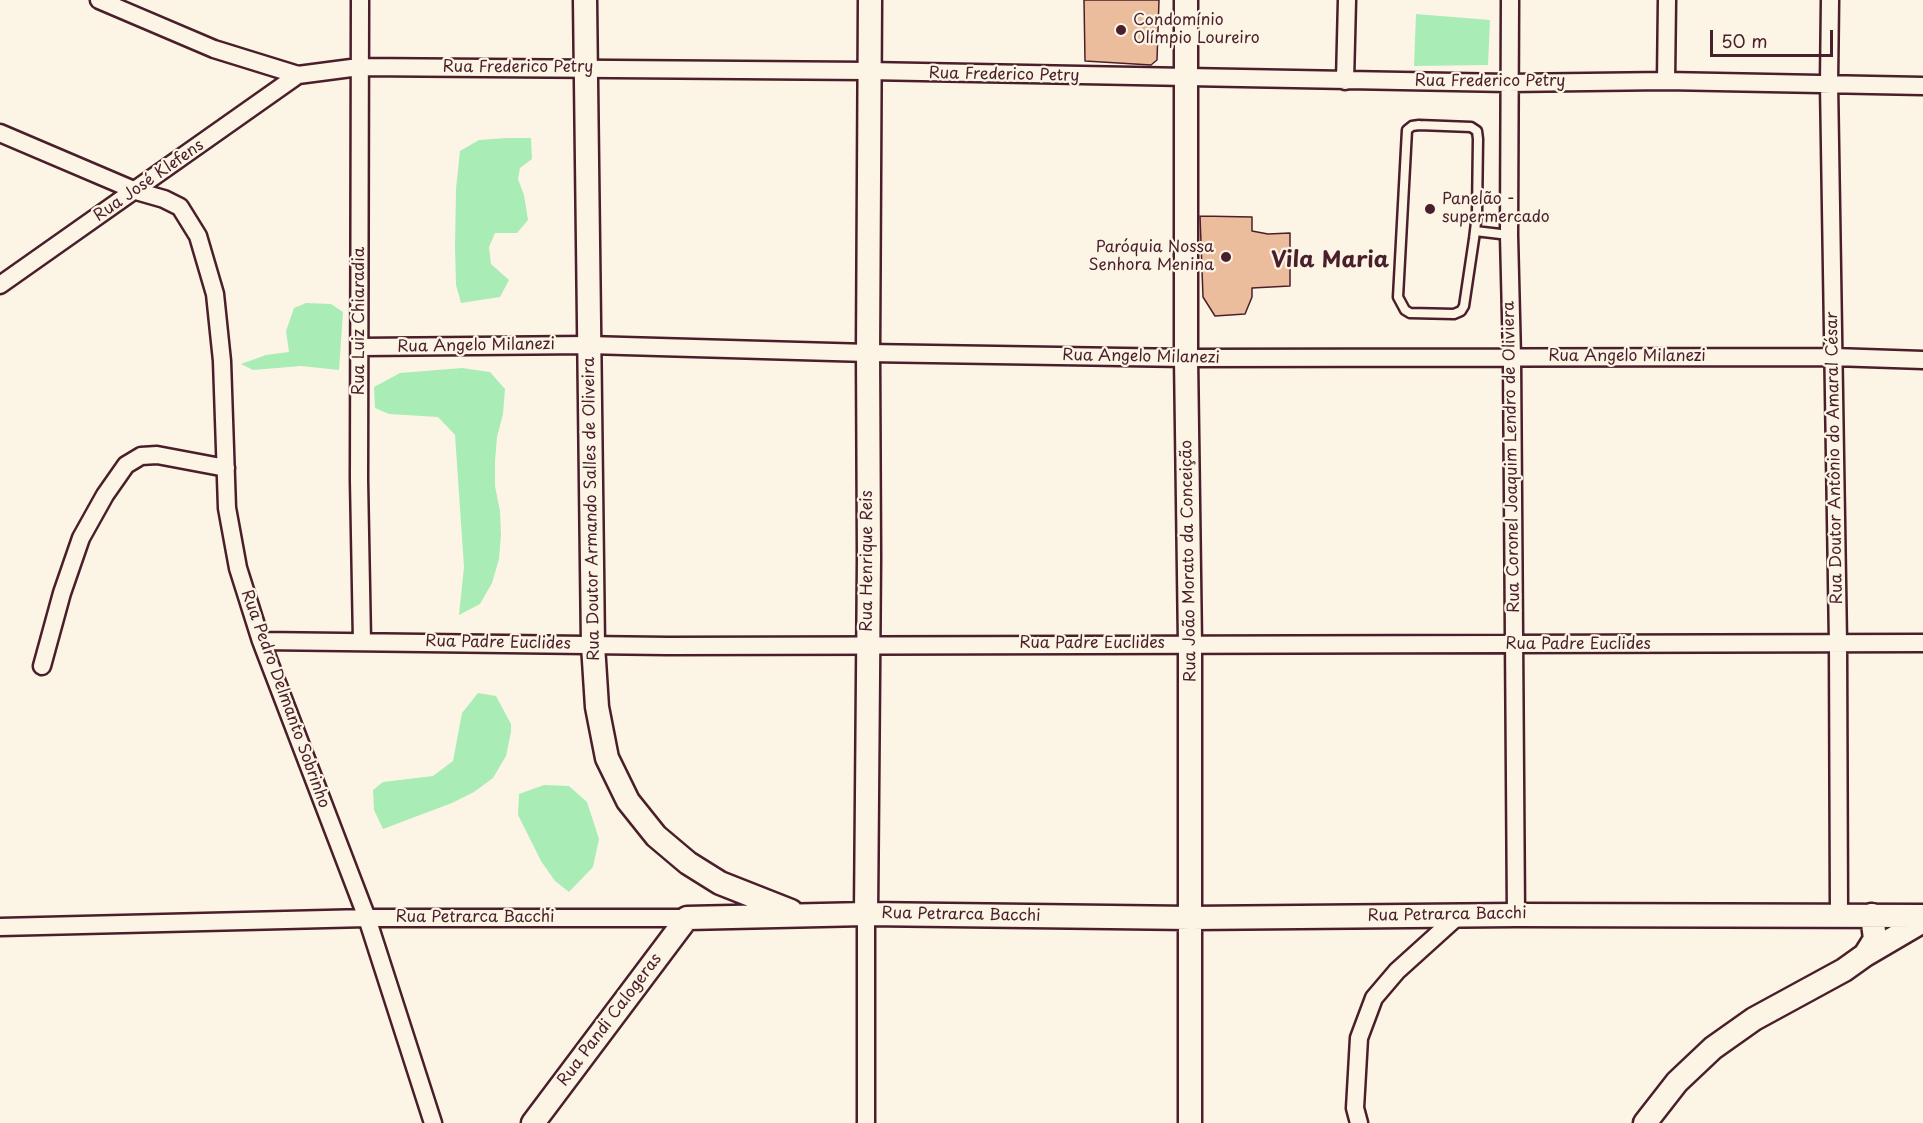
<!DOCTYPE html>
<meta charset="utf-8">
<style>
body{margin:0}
#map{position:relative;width:1923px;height:1123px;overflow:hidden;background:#fcf5e5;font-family:"Playpen Sans",sans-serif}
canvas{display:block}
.scale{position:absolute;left:1710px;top:30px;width:123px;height:27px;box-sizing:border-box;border:3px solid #4a1f2b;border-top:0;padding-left:8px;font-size:18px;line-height:21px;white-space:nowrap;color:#4a1f2b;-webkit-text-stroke:4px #fcf5e5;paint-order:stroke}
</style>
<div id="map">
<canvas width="1923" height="1123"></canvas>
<div class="scale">50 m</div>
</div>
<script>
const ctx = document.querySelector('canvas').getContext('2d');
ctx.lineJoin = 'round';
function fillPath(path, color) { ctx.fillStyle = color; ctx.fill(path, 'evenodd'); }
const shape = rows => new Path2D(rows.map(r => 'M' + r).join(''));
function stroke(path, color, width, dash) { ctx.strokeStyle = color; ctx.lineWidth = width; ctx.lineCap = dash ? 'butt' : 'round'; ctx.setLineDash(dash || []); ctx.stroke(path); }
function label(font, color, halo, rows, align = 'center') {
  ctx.font = font + ' "Playpen Sans",sans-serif'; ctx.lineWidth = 4.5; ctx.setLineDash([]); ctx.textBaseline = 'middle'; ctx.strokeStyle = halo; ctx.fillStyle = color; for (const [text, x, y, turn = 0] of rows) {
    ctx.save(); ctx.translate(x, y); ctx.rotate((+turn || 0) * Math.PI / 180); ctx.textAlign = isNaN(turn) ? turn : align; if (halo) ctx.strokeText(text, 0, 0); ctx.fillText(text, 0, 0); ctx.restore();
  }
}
fillPath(shape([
 [1416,14,1490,20,1488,65,1414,66],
 [506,138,531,138,532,159,520,168,518,179,524,195,528,220,517,233,495,233,489,247,491,264,509,280,500,297,461,303,456,285,455,247,456,189,460,151,479,140],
 [306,303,331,304,343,312,339,370,301,366,253,370,241,364,266,355,289,352,286,331,294,308],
 [462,368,490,372,505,389,503,414,497,437,495,461,495,486,500,511,501,535,499,559,492,583,480,604,459,615,464,567,455,435,438,417,389,414,375,408,374,387,400,373],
 [478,693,496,696,511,724,511,732,506,756,493,778,474,792,452,803,383,829,374,810,373,790,383,782,433,776,453,761,462,713],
 [544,785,569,786,587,802,599,839,593,867,569,892,555,881,541,861,518,815,519,794]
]), '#aaecb5');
const building = shape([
 [1084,0,1159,0,1157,60,1151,65,1085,61,1084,0],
 [1200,216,1252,217,1252,231,1268,234,1290,233,1290,286,1252,288,1252,297,1245,314,1215,316,1203,297,1200,216]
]);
fillPath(building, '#ecbd9d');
stroke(building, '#4a1f2b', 1.5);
const lane = shape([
 [1419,125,1471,127,1477,131,1478,139,1477,214,1474,239,1464,306,1461,311,1454,314,1410,313,1405,310,1398,297,1407,130,1412,126,1419,125],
 [1475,231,1509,235]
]);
const street = shape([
 [99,0,214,49,298,75,359,67,868,71,1508,83,1666,81,1923,86],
 [360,0,359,480,362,641],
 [1510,0,1509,235,1512,358,1516,915],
 [1830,0,1829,83,1838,643,1839,915],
 [1345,81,1347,0],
 [1666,81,1667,0],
 [0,133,136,191,164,199,180,207,198,236,215,294,222,361,227,508,238,568,261,641,367,918,433,1123],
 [0,285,298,75],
 [360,347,589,345,868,353,1186,358,1834,357,1923,360],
 [261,641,668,646,1923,643],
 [42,666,62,593,81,538,105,495,126,465,141,456,157,455,226,468],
 [866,914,866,1123],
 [0,927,367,918,687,918],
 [1359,1123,1355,1108,1359,1038,1374,998,1397,971,1459,915]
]);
const secondary = shape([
 [585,0,593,645,597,707,607,758,628,801,656,836,688,863,720,883,791,911],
 [1186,0,1186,358,1190,644,1190,1123],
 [866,914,869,558,868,353,870,0],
 [1865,955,1923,921],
 [533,1123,687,918,866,914,1191,918,1516,915,1923,916],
 [1645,1123,1677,1082,1713,1048,1754,1019,1844,970,1865,955,1875,939,1872,915]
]);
stroke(lane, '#4a1f2b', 13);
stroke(street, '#4a1f2b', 21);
stroke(secondary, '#4a1f2b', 27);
stroke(lane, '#fcf5e5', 8);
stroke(street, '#fcf5e5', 16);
stroke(secondary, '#fcf5e5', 22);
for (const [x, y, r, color] of [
 [1121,30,6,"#4a1f2b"],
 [1430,209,6,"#4a1f2b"],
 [1226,257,6,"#4a1f2b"]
]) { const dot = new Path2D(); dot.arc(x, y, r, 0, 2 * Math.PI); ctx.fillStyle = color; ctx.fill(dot); stroke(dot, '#fcf5e5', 2); }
label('16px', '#4a1f2b', '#fcf5e5', [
 ["Condomínio",1133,21],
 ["Olímpio Loureiro",1133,39],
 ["Panelão -",1442,200],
 ["supermercado",1442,218],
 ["Paróquia Nossa",1214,248,"right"],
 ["Senhora Menina",1214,266,"right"]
], 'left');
label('16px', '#4a1f2b', '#fcf5e5', [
 ["Rua Frederico Petry",518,68],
 ["Rua Frederico Petry",1004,75,1],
 ["Rua Frederico Petry",1490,82],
 ["Rua José Klefens",149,181,-35],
 ["Rua Luiz Chiaradia",360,321,-90],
 ["Rua Angelo Milanezi",476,346,-1],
 ["Rua Angelo Milanezi",1141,357,1],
 ["Rua Angelo Milanezi",1627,357],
 ["Rua Coronel Joaquim Lendro de Oliviera",1512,457,-91],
 ["Rua Doutor Antônio do Amaral César",1835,458,-91],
 ["Rua Doutor Armando Salles de Oliveira",592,509,-91],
 ["Rua Henrique Reis",868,561,-90],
 ["Rua João Morato da Conceição",1189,561,-91],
 ["Rua Padre Euclides",498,643,1],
 ["Rua Padre Euclides",1092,644],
 ["Rua Padre Euclides",1578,645],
 ["Rua Pedro Delmanto Sobrinho",285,699,70],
 ["Rua Petrarca Bacchi",961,915,1],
 ["Rua Petrarca Bacchi",1447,915,-1],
 ["Rua Petrarca Bacchi",475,918],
 ["Rua Pandi Calogeras",610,1020,-53]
]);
label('bold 22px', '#4a1f2b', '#fcf5e5', [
 ["Vila Maria",1330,261]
]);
</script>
